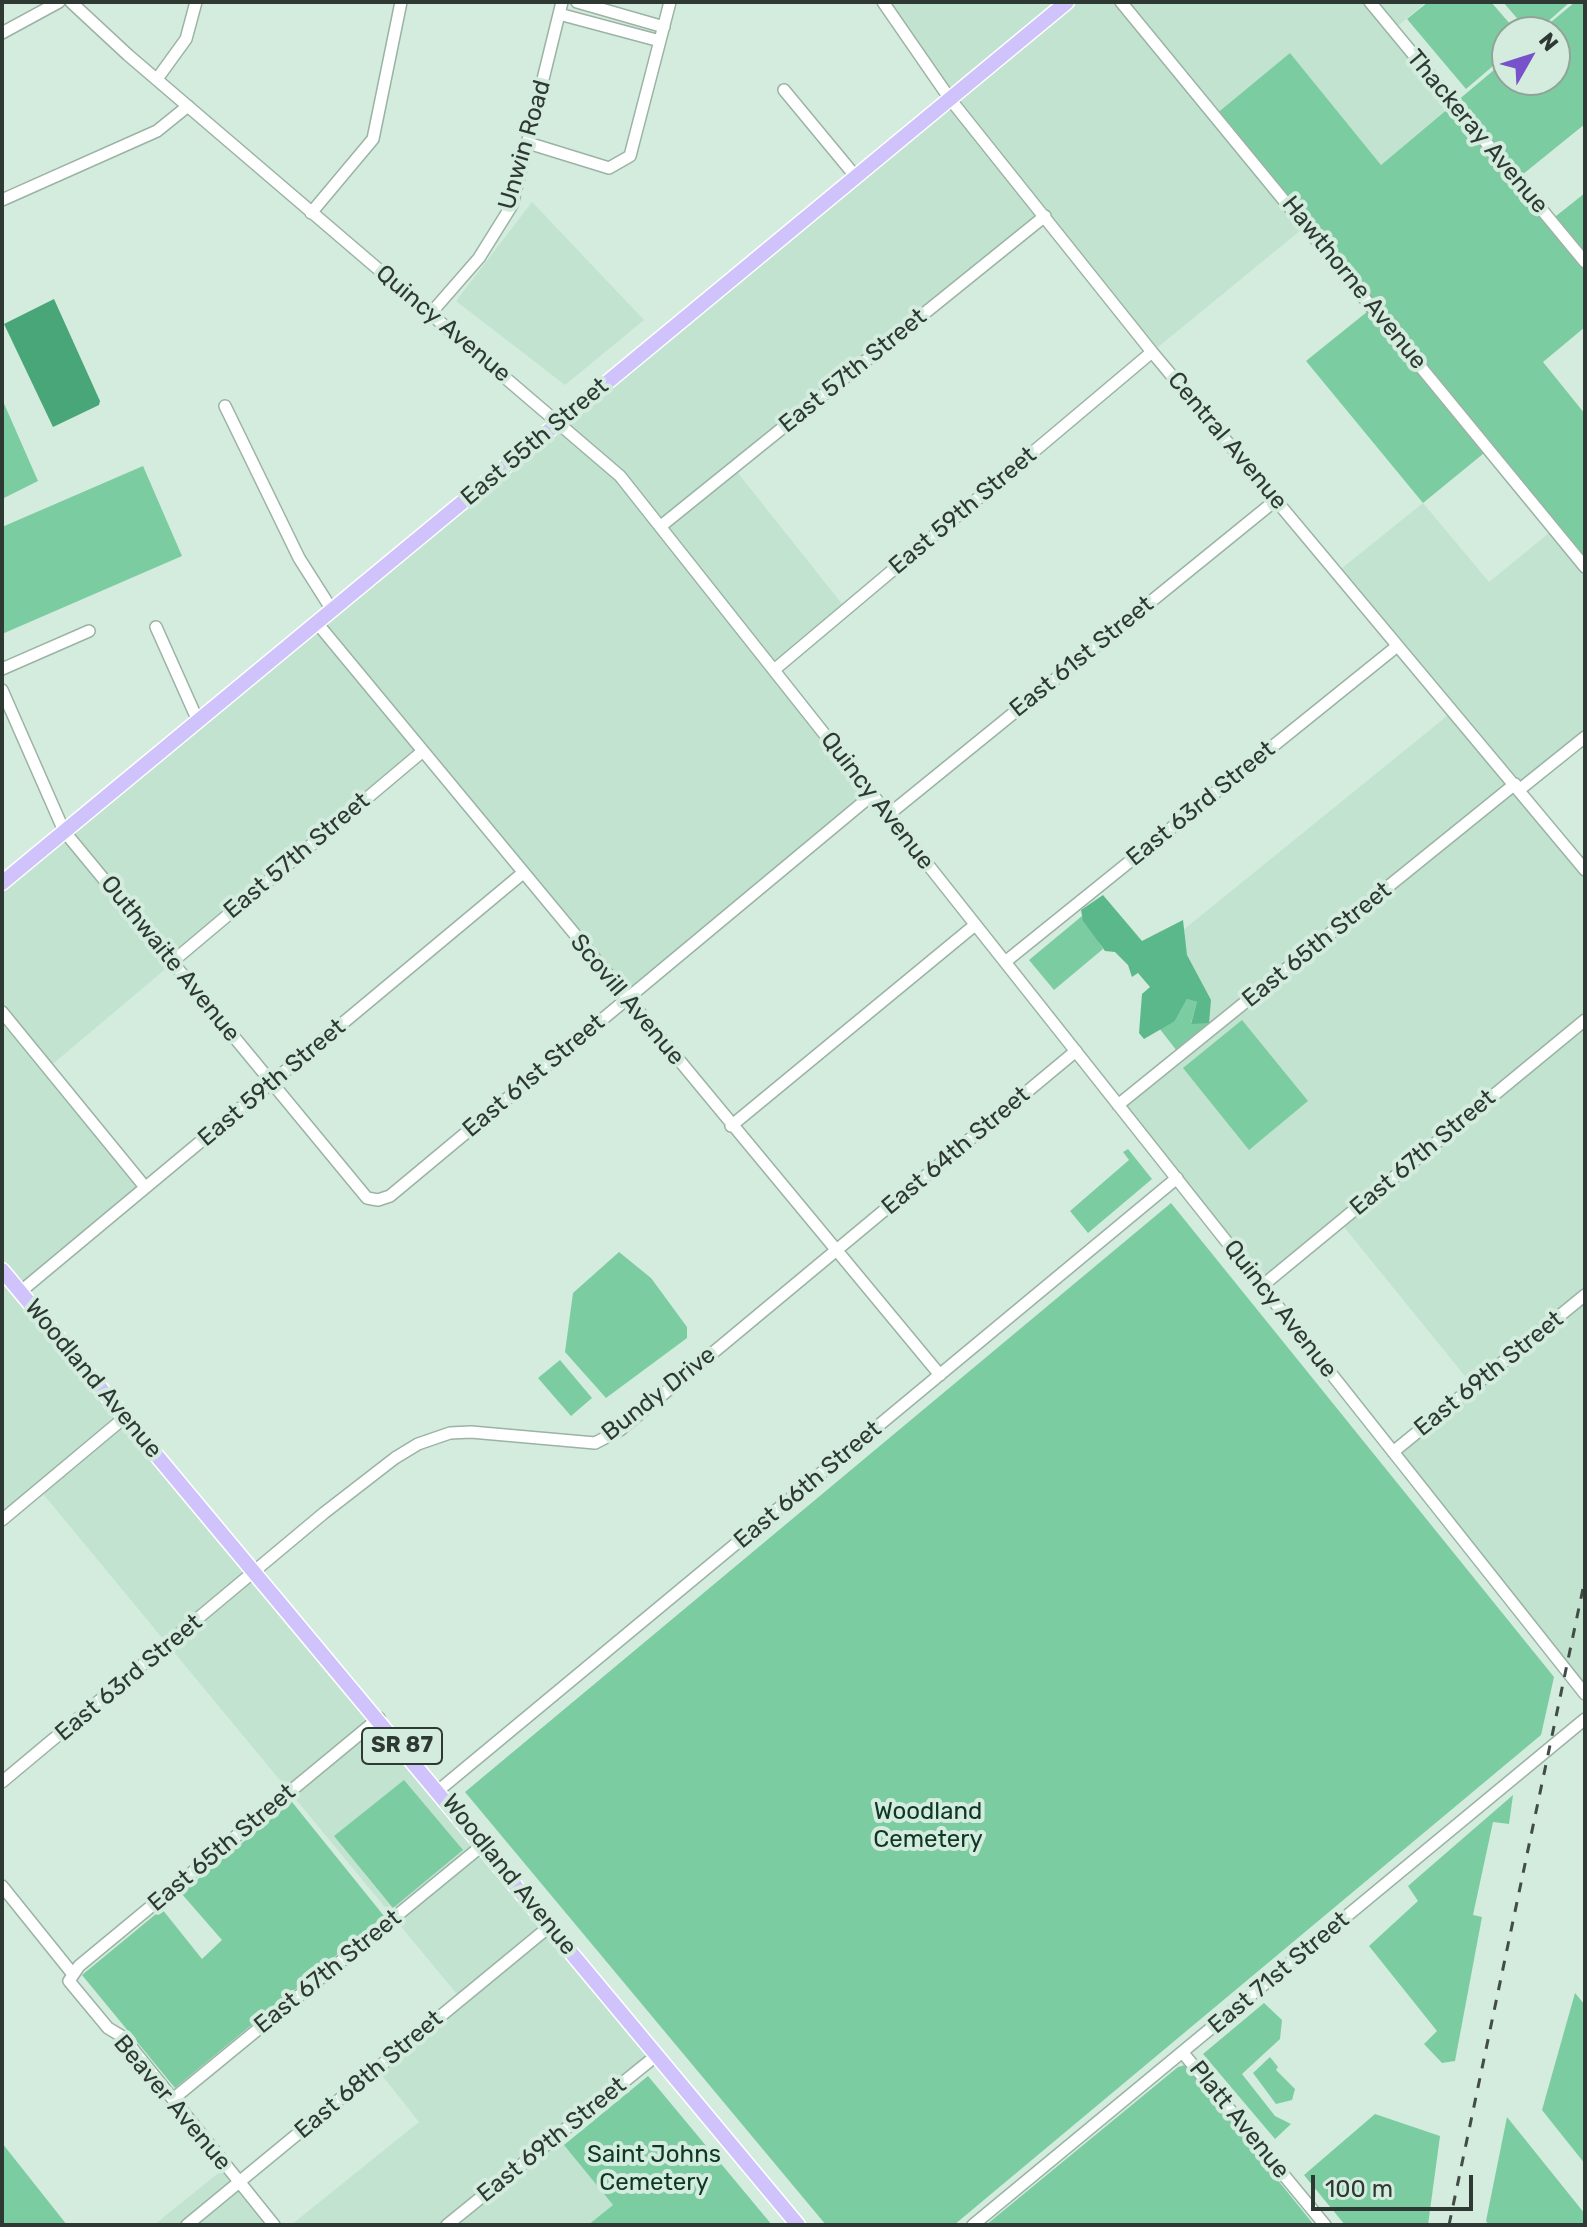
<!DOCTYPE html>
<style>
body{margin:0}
#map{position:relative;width:1587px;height:2227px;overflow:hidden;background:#d3ecdd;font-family:Rubik,sans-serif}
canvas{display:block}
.frame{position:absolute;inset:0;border:4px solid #2f3934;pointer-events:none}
.north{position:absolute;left:1491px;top:16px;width:80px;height:80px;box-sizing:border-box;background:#d3ecdd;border:2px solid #91a499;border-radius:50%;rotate:51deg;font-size:22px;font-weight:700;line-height:32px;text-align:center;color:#2f3934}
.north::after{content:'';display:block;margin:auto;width:28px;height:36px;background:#7852cb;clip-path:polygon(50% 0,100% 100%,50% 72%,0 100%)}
.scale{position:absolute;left:1311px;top:2175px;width:162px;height:36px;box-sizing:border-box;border:4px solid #2f3934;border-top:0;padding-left:10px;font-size:24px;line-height:28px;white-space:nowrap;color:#2f3934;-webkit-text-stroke:6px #d3ecdd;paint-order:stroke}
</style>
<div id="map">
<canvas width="1587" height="2227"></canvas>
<div class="frame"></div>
<div class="north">N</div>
<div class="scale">100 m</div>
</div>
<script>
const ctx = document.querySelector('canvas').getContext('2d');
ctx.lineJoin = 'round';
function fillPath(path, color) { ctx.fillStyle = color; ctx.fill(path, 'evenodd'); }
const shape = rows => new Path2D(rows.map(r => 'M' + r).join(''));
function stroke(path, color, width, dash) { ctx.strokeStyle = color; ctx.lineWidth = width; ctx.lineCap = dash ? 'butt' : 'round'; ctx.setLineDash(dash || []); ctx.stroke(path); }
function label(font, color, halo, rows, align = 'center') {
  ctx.font = font + ' Rubik,sans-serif'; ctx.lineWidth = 8; ctx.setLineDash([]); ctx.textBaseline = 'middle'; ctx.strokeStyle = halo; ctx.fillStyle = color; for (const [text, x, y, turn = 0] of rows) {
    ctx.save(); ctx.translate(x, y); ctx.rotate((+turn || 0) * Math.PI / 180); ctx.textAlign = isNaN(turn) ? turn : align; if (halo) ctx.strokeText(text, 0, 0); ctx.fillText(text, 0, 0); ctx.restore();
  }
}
fillPath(shape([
 [883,2,1426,2,1393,30,1454,103,1381,165,1290,53,1307,225,1152,352,1044,217,734,468,846,609,774,670,872,795,626,999,423,752,48,1068,145,1187,21,1292,657,2055,558,2135,613,2205,588,2225,291,2225,419,2122,377,2069,461,1999,39,1489,2,1520,2,883,950,99],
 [532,202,644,320,565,385,456,301],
 [1423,503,1489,582,1554,529,1585,567,1585,737,1520,790,1585,870,1585,1694,1393,1452,1473,1386,1340,1222,1262,1286,1118,1105,1205,1035,1145,961,1452,712,1336,573],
 [227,2166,274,2225,154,2225]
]), '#c2e3d0');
fillPath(shape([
 [1428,2,1491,2,1517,32,1507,32,1507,54,1466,89,1407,19],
 [1503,2,1570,2,1536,32,1529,32],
 [1575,2,1585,2,1585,124,1517,179,1551,220,1585,193,1585,327,1543,362,1585,414,1585,567,1489,449,1423,503,1306,361,1373,307,1215,115,1290,53,1381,165,1507,59,1507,80,1555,80,1555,32,1539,32],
 [2,399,38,481,2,499],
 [143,466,182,556,2,634,2,527],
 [1082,916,1103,949,1054,990,1029,960],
 [1187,999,1197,1002,1191,1023,1209,1023,1177,1051,1159,1028,1175,1021],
 [1242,1020,1308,1101,1249,1150,1183,1068],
 [1128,1149,1152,1179,1088,1233,1070,1211,1129,1160,1123,1152],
 [1171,1203,1554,1677,1541,1735,954,2225,826,2225,465,1792],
 [619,1252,651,1278,687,1327,687,1338,606,1398,565,1352,573,1293],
 [560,1360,592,1398,571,1416,538,1378],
 [404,1780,463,1850,393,1908,334,1836],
 [1513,1795,1509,1824,1493,1822,1473,1915,1482,1917,1455,2061,1442,2063,1424,2044,1437,2031,1369,1946,1418,1901,1408,1886],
 [292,1802,384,1916,175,2088,82,1975,162,1909,202,1959,222,1940,181,1893],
 [1575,1993,1585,2005,1585,2164,1542,2110],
 [1264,2003,1282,2020,1280,2039,1242,2074,1275,2116,1291,2124,1275,2139,1203,2054],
 [1270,2057,1278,2067,1276,2070,1295,2089,1292,2100,1276,2104,1253,2073],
 [1185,2065,1314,2225,986,2225,1178,2067],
 [648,2076,772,2225,588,2225,613,2205,564,2145],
 [1375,2114,1440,2136,1428,2225,1345,2225,1304,2175],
 [1507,2117,1585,2214,1585,2225,1489,2225,1486,2221],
 [2,2143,67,2225,2,2225]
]), '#7ccca2');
fillPath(shape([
 [1103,895,1142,941,1183,920,1187,955,1211,1000,1209,1023,1191,1024,1197,1002,1187,999,1175,1021,1144,1039,1139,1033,1142,994,1150,987,1138,973,1132,977,1128,965,1115,952,1105,951,1083,921,1081,910]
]), '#5bb88a');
fillPath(shape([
 [54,299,100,401,99,405,53,427,4,324]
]), '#48a679');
const minor = shape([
 [71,2,128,55,620,476,1585,1694],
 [577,2,664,27],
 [883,2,950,99,1152,352,1585,870],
 [1121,2,1585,567],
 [1370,2,1585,262],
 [559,14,660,41],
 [2,33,59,2],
 [157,79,186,39,196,2],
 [784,90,856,177],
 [528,143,609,168,630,156,670,2],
 [2,200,157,131,188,106],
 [311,213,373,139,401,2],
 [431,313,479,258,512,205,562,2],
 [225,406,299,558,332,610],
 [661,526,1045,216],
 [317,623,940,1375],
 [156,627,198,721],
 [2,669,89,631],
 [774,670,1152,352],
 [2,690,64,831,367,1198,378,1200,390,1196,872,795],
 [1519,790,1585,737],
 [888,815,1276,500],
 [172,962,423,751],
 [1005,962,1396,647],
 [2,1012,145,1187],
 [1118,1105,1515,784],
 [731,1126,975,925],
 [1262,1286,1585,1020],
 [20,1292,523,873],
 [1393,1452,1585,1295],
 [2,1520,124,1418],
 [2,1782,324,1513,395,1458,418,1444,450,1433,471,1432,595,1443,620,1430,1076,1051],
 [439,1790,1177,1178],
 [2,1886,72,1973],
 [1183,2053,1325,2225],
 [173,2099,484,1844],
 [187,2225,550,1926],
 [274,2225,123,2037,108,2028,69,1981,79,1966,379,1718],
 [447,2225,657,2055],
 [973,2225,1585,1719]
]);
const major = shape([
 [2,883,1067,2],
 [2,1270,798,2225]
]);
stroke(minor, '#9bb3a5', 14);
stroke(major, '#fff', 17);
stroke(minor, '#fff', 11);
stroke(major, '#d0c2fb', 14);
stroke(shape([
 [1449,2225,1585,1579]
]), '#424d47', 3, [10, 10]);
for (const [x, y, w] of [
 [402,1746,80]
]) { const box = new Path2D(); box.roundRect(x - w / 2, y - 18, w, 36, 6); ctx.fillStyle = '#d3ecdd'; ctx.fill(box); stroke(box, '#2f3934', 2); }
label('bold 22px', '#2f3934', null, [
 ["SR 87",402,1746]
]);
label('24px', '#2f3934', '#d3ecdd', [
 ["Thackeray Avenue",1477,132,50],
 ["Unwin Road",525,145,-74],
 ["Hawthorne Avenue",1354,283,51],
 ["Quincy Avenue",443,324,40],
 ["East 57th Street",853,371,-39],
 ["Central Avenue",1227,441,50],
 ["East 55th Street",535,442,-40],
 ["East 59th Street",963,511,-40],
 ["East 61st Street",1082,657,-39],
 ["Quincy Avenue",877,801,52],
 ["East 63rd Street",1201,804,-39],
 ["East 57th Street",297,856,-40],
 ["East 65th Street",1317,945,-39],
 ["Outhwaite Avenue",170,959,51],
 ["Scovill Avenue",627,1000,50],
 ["East 61st Street",534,1076,-40],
 ["East 59th Street",272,1083,-40],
 ["East 64th Street",956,1151,-40],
 ["East 67th Street",1423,1153,-40],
 ["Quincy Avenue",1280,1309,52],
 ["East 69th Street",1489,1374,-39],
 ["Woodland Avenue",93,1379,50],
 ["Bundy Drive",659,1394,-38],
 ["East 66th Street",808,1485,-40],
 ["East 63rd Street",129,1678,-40],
 ["East 65th Street",222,1848,-40],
 ["Woodland Avenue",509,1875,51],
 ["East 67th Street",328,1972,-39],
 ["East 71st Street",1279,1973,-40],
 ["East 68th Street",369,2075,-40],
 ["Beaver Avenue",172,2103,50],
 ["Platt Avenue",1239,2120,51],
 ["East 69th Street",552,2140,-39]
]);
label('24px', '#0e3725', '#d3ecdd', [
 ["Woodland",928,1812],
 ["Cemetery",928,1840],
 ["Saint Johns",654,2155],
 ["Cemetery",654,2183]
]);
</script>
